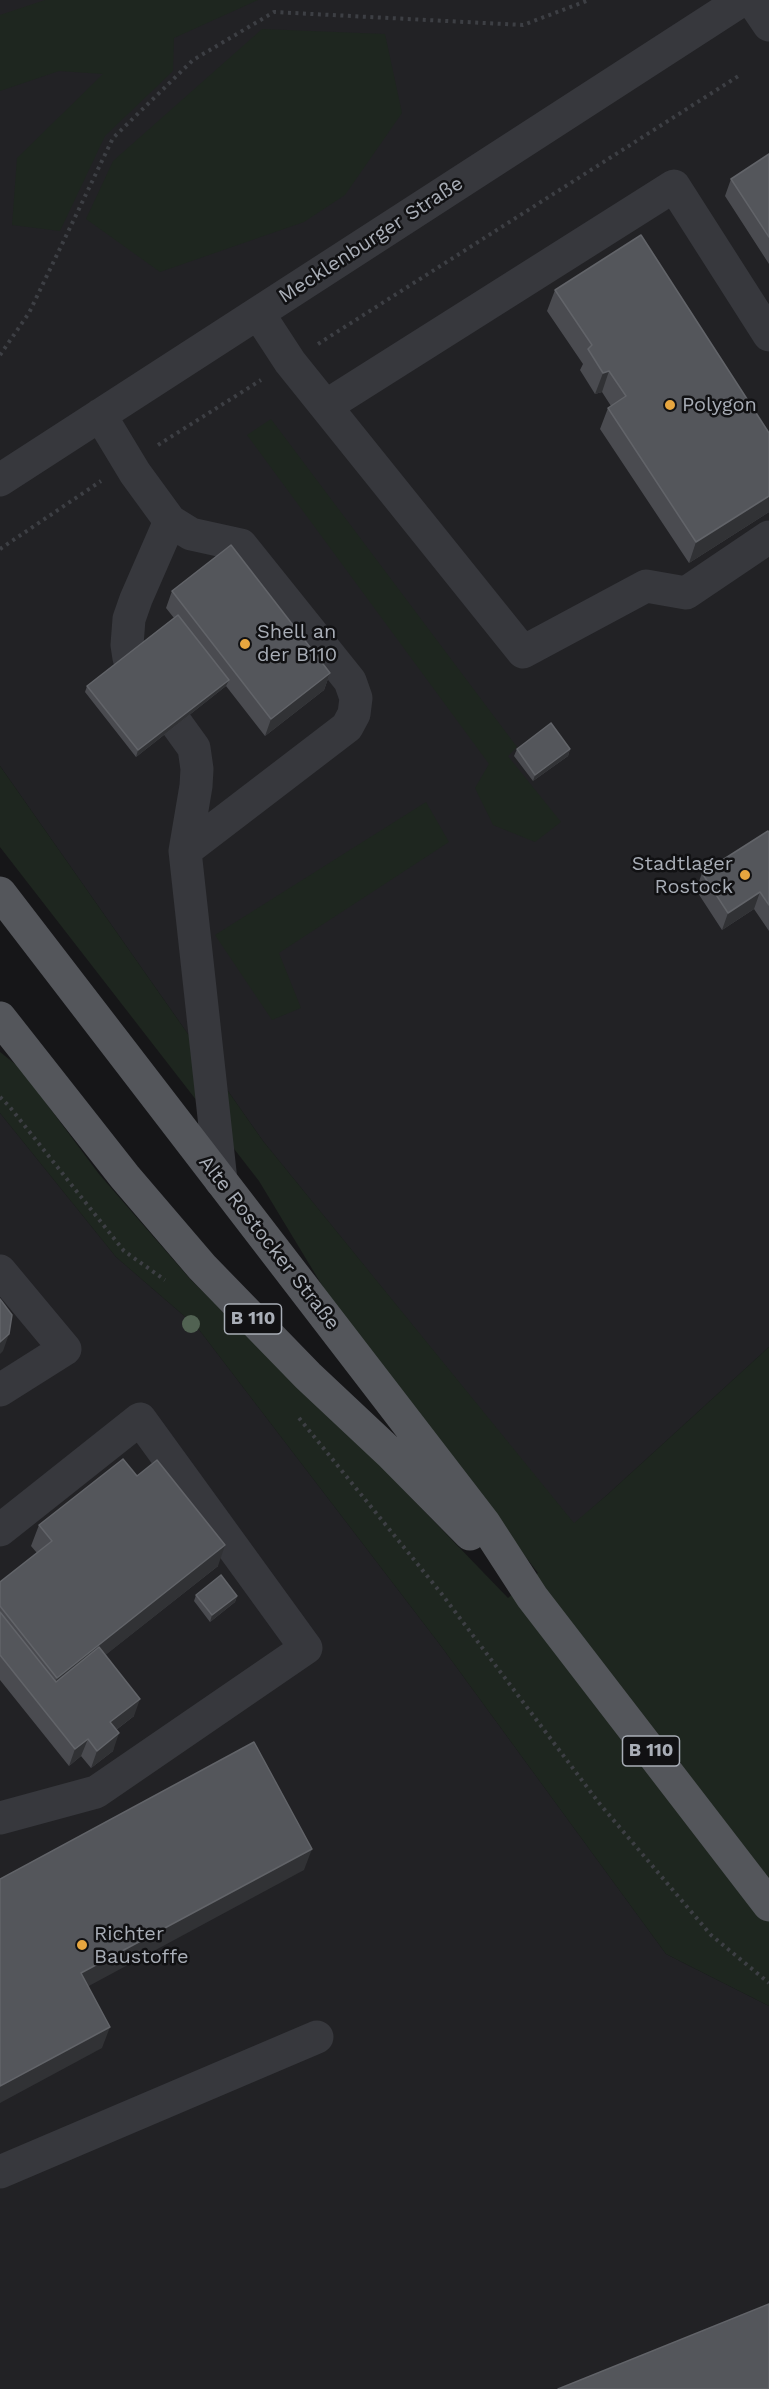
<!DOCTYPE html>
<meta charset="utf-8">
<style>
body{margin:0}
canvas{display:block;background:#161618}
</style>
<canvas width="769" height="2389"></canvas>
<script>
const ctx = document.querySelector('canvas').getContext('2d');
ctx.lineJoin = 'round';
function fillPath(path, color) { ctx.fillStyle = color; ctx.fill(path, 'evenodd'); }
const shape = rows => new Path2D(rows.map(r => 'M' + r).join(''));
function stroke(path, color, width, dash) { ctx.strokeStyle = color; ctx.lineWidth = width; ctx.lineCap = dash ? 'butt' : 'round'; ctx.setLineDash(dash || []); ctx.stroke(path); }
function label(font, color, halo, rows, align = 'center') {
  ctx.font = font + ' "Work Sans",sans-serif'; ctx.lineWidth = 5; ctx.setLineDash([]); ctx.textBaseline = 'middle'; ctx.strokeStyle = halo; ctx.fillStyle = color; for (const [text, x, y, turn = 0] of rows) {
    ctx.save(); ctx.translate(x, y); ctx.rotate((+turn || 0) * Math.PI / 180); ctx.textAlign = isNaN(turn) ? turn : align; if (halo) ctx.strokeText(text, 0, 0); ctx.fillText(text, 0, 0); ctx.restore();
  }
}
fillPath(shape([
 [0,0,769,0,769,1347,607,1495,574,1524,263,1141,0,766],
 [0,1113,116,1257,197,1327,441,1646,666,1954,769,2006,769,2389,0,2389]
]), '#222225');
fillPath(shape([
 [45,0,258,0,174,38,173,71,105,136,60,231,12,225,17,158,103,74,59,71,0,91,0,15],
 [262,29,385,34,402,113,345,195,304,222,160,272,86,219,113,161],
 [271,419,517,747,508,756,561,822,535,842,493,825,475,788,489,764,247,435],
 [0,766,263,1141,574,1523,607,1495,769,1347,769,2006,666,1954,441,1646,197,1327,116,1257,0,1113,0,1052,19,1067,99,1174,191,1280,344,1428,508,1598,538,1573,334,1305,259,1181,0,847],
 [426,802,449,842,279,953,301,1008,272,1020,215,935]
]), '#1e261f');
stroke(shape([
 [318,344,740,75],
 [0,355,29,313,113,138,193,60,274,12,523,25,589,0],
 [158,445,261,380],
 [0,549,101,481],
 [0,1097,9,1106,124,1251,165,1280],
 [299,1418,441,1593,599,1803,711,1935,769,1983]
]), '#3d3f44', 4, [3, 4.5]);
stroke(shape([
 [752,0,769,25],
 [258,313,290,362,523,652,646,586,686,593,769,537],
 [326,406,674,186,769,335],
 [100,415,135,473,170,521,191,534,241,545,350,681,356,698,354,714,347,727,185,851],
 [0,480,742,0],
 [170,521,136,599,129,619,127,645,129,658,194,748,197,769,196,786,185,851,221,1181],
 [0,1271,65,1349,0,1390],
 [0,1530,140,1419,306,1648,96,1792,0,1818],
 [0,2172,317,2037]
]), '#37383d', 33);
stroke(shape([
 [0,893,484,1523,532,1597,769,1905],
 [0,1018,125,1177,202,1267,308,1376,390,1453,470,1534]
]), '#54565b', 33);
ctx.fillStyle = '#516252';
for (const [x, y] of [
 [191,1324]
]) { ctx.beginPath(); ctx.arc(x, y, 9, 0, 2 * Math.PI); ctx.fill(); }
fillPath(shape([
 [769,154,769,264,725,196,731,179],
 [555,290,769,433,769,512,689,563,600,429,608,408,611,406,602,392,595,394,580,370,583,364,547,311],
 [172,591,330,673,324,690,265,736,226,686,136,757,85,692,87,686,174,618,166,608],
 [517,749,570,749,568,756,533,781,514,756],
 [769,832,769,931,754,909,722,930,696,890,702,873],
 [39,1525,218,1566,105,1655,134,1716,116,1730,113,1751,91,1768,81,1756,69,1766,0,1680,0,1582,37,1553,31,1546],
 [196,1595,237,1596,235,1602,210,1622,194,1601]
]), '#4a4b50');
fillPath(shape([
 [609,371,602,392,595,394,603,373],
 [769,496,769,512,689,563,696,542],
 [330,673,324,690,265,736,271,719],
 [229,680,226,686,136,757,138,750],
 [570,749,568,756,533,781,535,775],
 [760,892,754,909,722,930,728,913],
 [9,1334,3,1351,0,1354,0,1342],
 [225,1545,218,1566,50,1699,57,1678],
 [237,1596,235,1602,210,1622,212,1615],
 [140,1699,134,1716,104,1739,110,1722],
 [119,1733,113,1751,91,1768,97,1751],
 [88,1739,81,1756,69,1766,75,1749],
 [312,1849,304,1870,74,1994,81,1973],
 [110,2027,102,2048,0,2103,0,2086]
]), '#313235');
const building = shape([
 [769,154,769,237,731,179,769,154],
 [641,235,769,433,769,496,696,542,608,408,626,396,609,371,603,373,588,349,592,345,555,290,641,235],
 [231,545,330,673,271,719,172,591,231,545],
 [178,615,229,680,138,750,87,686,178,615],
 [551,723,570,749,535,775,517,749,551,723],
 [768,831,769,832,769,905,760,892,728,913,702,873,768,831],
 [0,1299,12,1315,9,1334,0,1342,0,1299],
 [123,1459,137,1476,157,1460,225,1545,57,1678,0,1606,0,1582,52,1541,39,1525,123,1459],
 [221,1575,237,1596,212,1615,196,1595,221,1575],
 [0,1612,56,1682,99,1647,140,1699,110,1722,119,1733,97,1751,88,1739,75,1749,0,1655,0,1612],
 [254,1742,312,1849,81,1973,110,2027,0,2086,0,1879,254,1742],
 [769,2304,769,2389,558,2389,769,2304]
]);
fillPath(building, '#54565b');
stroke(building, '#626469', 1.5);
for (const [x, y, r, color] of [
 [670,405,6,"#e7a63f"],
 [245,644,6,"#e7a63f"],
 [745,875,6,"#e7a63f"],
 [82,1945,6,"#e7a63f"]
]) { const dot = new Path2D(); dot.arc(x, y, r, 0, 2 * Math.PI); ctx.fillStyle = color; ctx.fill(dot); stroke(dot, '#111113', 2); }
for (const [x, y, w] of [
 [253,1319,57],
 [651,1751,57]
]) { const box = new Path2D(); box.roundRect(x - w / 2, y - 15, w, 30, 4.5); ctx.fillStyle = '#111113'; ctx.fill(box); stroke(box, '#a9aeb7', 1.5); }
label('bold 18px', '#a9aeb7', null, [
 ["B 110",253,1319],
 ["B 110",651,1751]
]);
label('20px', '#a9aeb7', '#111113', [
 ["Mecklenburger Straße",371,240,-33],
 ["Alte Rostocker Straße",269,1243,52]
]);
label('20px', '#a9aeb7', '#111113', [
 ["Polygon",682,405],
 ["Shell an",257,632],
 ["der B110",257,655],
 ["Stadtlager",733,864,"right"],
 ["Rostock",733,887,"right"],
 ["Richter",94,1934],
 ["Baustoffe",94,1957]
], 'left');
</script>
